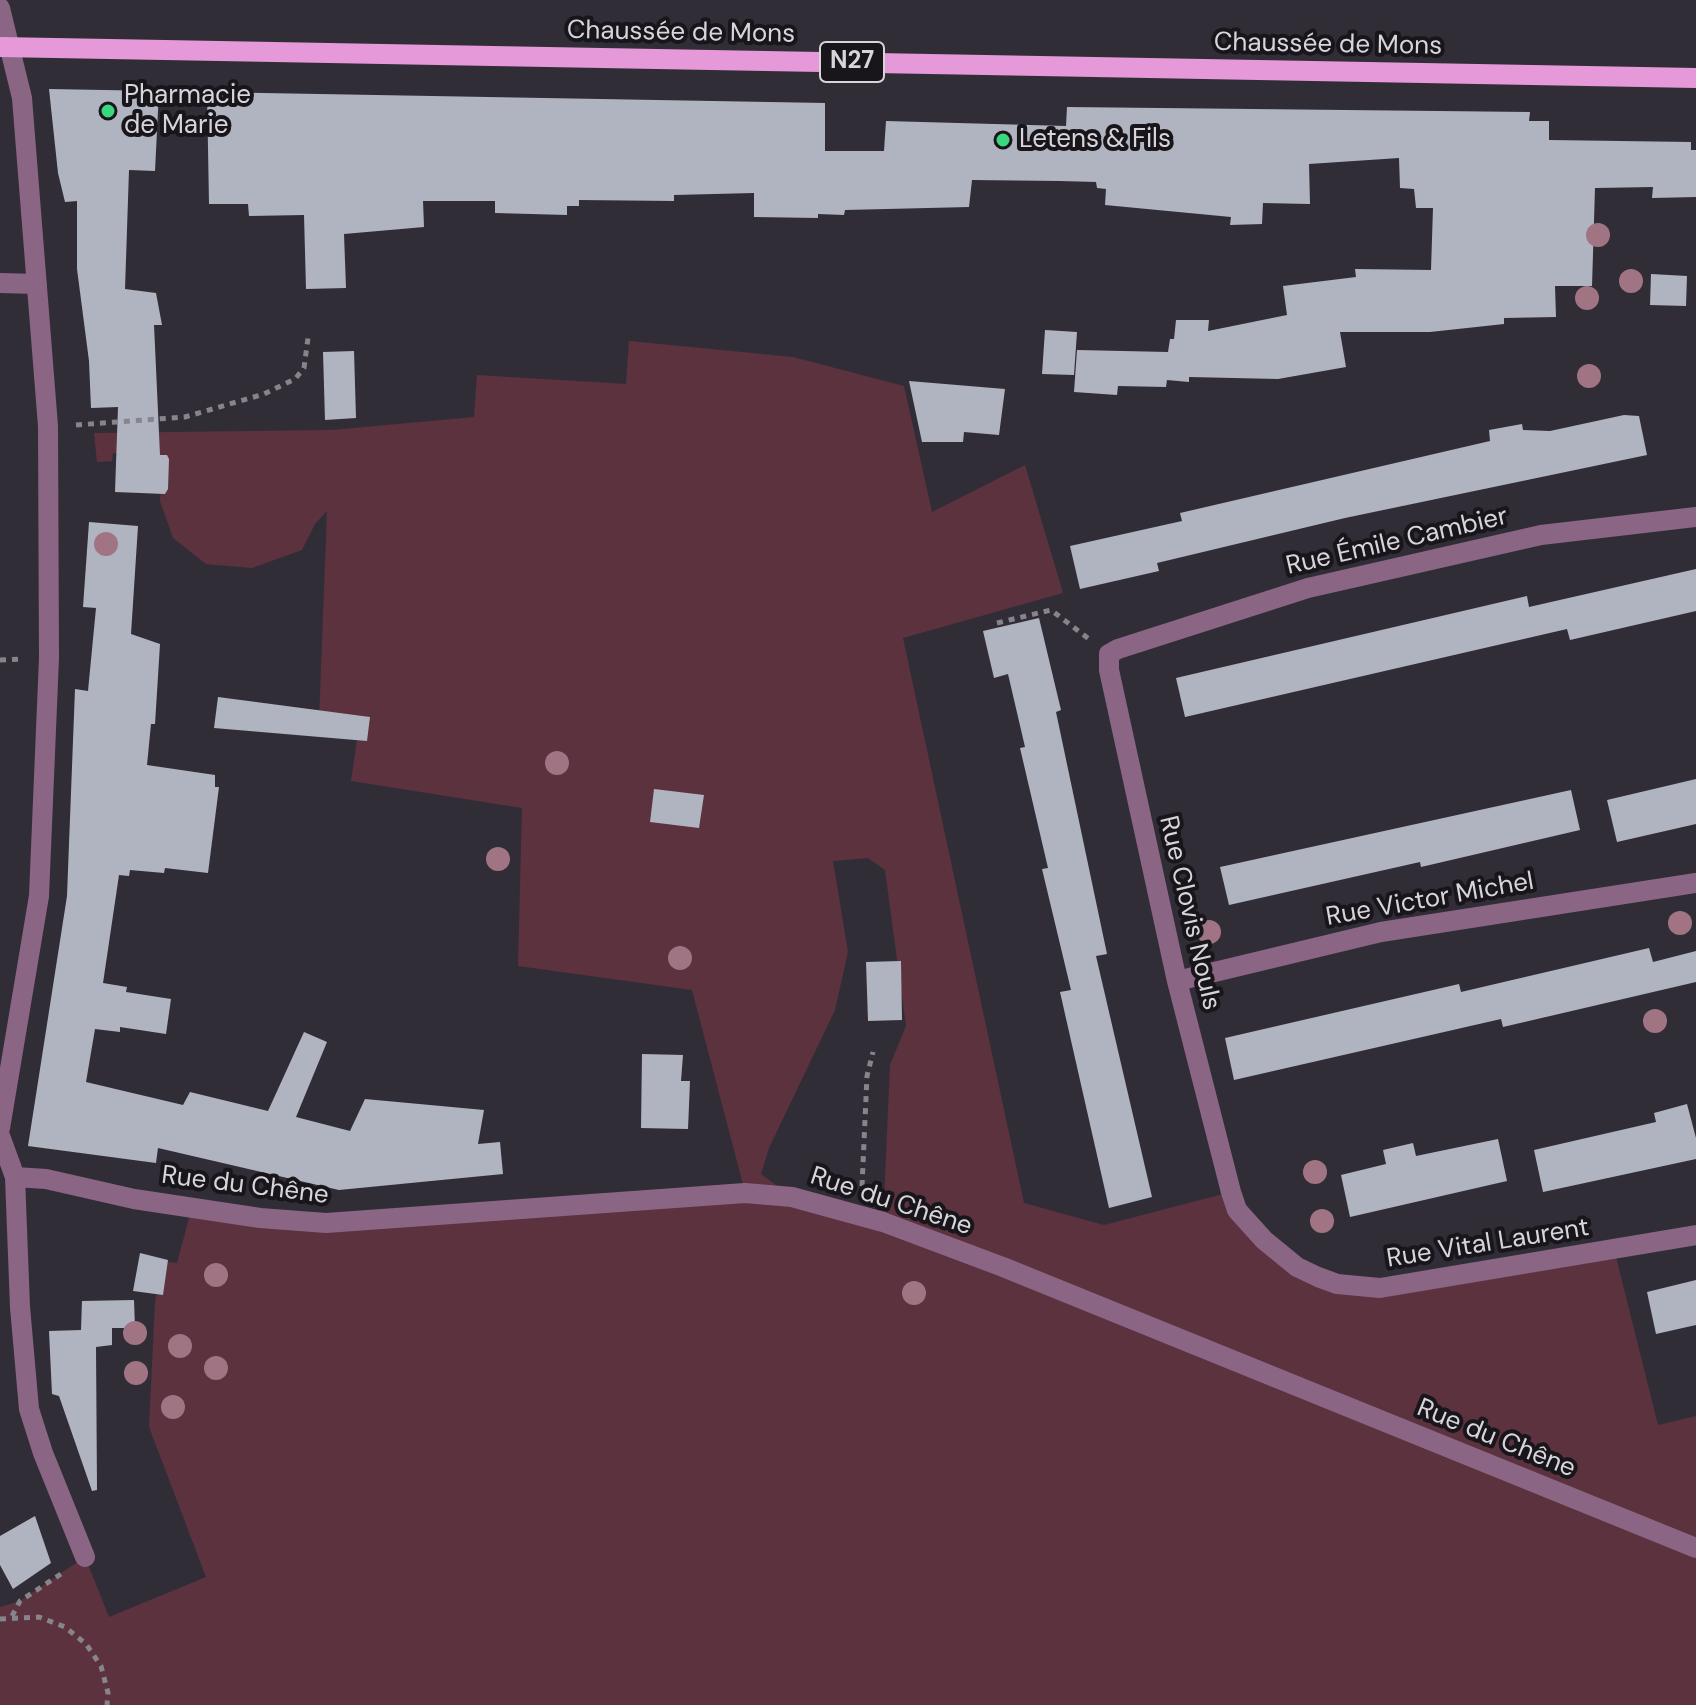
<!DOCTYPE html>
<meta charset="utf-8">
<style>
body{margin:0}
canvas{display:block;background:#312d37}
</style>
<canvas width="1696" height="1705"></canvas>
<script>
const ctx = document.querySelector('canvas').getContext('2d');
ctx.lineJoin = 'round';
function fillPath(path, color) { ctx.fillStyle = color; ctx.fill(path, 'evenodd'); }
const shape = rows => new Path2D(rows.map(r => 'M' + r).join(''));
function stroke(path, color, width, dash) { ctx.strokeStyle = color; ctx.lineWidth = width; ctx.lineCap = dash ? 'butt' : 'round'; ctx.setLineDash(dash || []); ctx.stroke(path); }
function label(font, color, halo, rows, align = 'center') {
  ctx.font = font + ' "DM Sans",sans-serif'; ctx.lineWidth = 8; ctx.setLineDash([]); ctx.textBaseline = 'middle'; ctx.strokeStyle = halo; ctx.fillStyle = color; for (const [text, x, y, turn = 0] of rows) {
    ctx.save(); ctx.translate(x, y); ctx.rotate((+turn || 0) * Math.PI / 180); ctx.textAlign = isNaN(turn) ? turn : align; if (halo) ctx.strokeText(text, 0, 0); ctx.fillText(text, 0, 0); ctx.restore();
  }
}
fillPath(shape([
 [629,341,793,357,904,386,932,512,1025,465,1063,593,903,638,1024,1203,1104,1225,1231,1192,1251,1227,1337,1284,1614,1249,1658,1425,1696,1416,1696,1705,0,1705,0,1607,20,1601,85,1557,109,1617,206,1577,149,1427,155,1303,162,1261,177,1263,192,1207,261,1218,745,1192,692,990,518,966,522,808,351,781,359,726,319,721,327,511,315,524,302,550,252,568,206,564,173,538,160,501,162,456,113,453,112,461,97,462,94,433,331,430,474,417,477,375,626,384],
 [868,858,885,870,906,1026,890,1065,883,1222,792,1197,761,1174,769,1148,835,1010,848,952,833,861]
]), '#5b323d');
fillPath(shape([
 [49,89,159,91,155,171,129,170,125,289,156,293,162,325,154,325,160,455,167,455,169,459,168,489,165,494,115,492,118,407,91,408,89,361,77,269,77,201,65,202,58,173],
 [207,92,825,103,825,151,884,151,886,121,1066,126,1067,107,1530,112,1529,121,1549,121,1549,140,1691,142,1691,150,1696,150,1696,197,1652,198,1653,187,1595,188,1592,286,1555,286,1556,317,1504,318,1504,324,1430,332,1340,332,1346,367,1278,379,1189,377,1189,382,1167,380,1166,387,1118,386,1117,395,1074,392,1077,350,1168,352,1170,339,1174,339,1176,320,1209,320,1208,331,1287,315,1283,286,1356,277,1355,269,1431,270,1433,208,1416,208,1414,189,1400,188,1399,158,1309,164,1310,204,1263,203,1262,224,1230,225,1231,217,1105,205,1106,189,1097,188,1096,182,1060,181,972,180,969,207,845,210,844,215,818,214,818,218,754,217,754,193,674,195,674,201,579,200,579,206,567,206,567,215,495,213,495,201,423,201,424,227,344,234,346,288,306,289,304,215,249,216,248,204,209,204],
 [1651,274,1687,276,1686,306,1650,305],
 [1045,330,1077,332,1074,375,1042,374],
 [354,351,356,418,325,420,323,352],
 [909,381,1005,389,999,435,964,432,963,442,922,442],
 [1624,415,1639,416,1647,455,1345,518,1157,563,1159,571,1080,589,1070,546,1182,521,1180,513,1490,441,1489,430,1522,424,1523,430,1550,431],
 [89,522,138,526,131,634,160,644,155,724,151,724,147,765,215,775,215,787,219,787,208,873,165,868,164,873,130,870,129,876,119,875,103,983,127,987,126,992,171,999,166,1034,120,1027,120,1032,95,1029,86,1082,183,1105,190,1092,268,1111,304,1032,327,1042,296,1117,350,1131,365,1099,484,1110,478,1144,500,1142,503,1174,339,1190,158,1148,156,1163,28,1146,67,896,75,689,88,691,96,608,83,607],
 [1696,569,1696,611,1570,640,1567,629,1185,717,1176,678,1527,596,1529,607],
 [1039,618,1061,710,1056,712,1107,954,1096,956,1152,1197,1109,1208,1060,992,1071,990,1042,869,1048,868,1020,748,1025,747,1008,674,994,678,983,631],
 [218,697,370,717,367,741,214,728],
 [1696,779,1696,824,1617,842,1607,800],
 [654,789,704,795,699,828,650,822],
 [1571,790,1580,830,1421,867,1420,862,1229,905,1220,867],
 [1649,948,1653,962,1696,951,1696,982,1503,1027,1501,1019,1234,1080,1225,1038,1459,984,1461,992],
 [901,961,902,1020,868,1021,866,962],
 [642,1054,683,1055,681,1081,690,1081,688,1129,641,1128],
 [1687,1104,1696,1138,1696,1159,1543,1192,1534,1150,1656,1122,1654,1113],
 [1498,1139,1507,1181,1350,1217,1341,1175,1386,1164,1383,1150,1413,1143,1416,1156],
 [140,1253,168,1260,163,1295,133,1291],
 [1696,1280,1696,1325,1656,1334,1647,1292],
 [134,1300,135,1328,112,1328,112,1345,96,1347,97,1490,92,1491,59,1396,52,1394,49,1331,81,1330,82,1301],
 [35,1516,51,1563,13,1589,0,1565,0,1536]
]), '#b0b4c0');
stroke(shape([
 [76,425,185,417,264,394,295,379,304,368,308,338],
 [997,623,1051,610,1089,639],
 [0,660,23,659],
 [862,1186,867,1076,873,1052],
 [12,1616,20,1601,64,1572],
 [0,1619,39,1617,65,1627,86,1644,101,1666,108,1693,107,1705]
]), '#87848c', 5, [6, 6]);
stroke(shape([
 [0,8,22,98,48,426,49,658,39,896,0,1128],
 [0,283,37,284],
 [1696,517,1541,535,1308,588,1118,649,1109,654,1109,670,1177,981,1231,1192,1237,1210,1264,1240,1297,1267,1318,1277,1337,1284,1380,1288,1696,1235],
 [1177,981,1381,932,1696,883],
 [0,1136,15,1177,20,1307,29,1409,43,1453,85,1557],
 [15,1177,46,1179,134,1199,260,1218,326,1223,745,1193,792,1197,883,1222,1003,1267,1696,1548]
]), '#8b6584', 20);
stroke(shape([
 [0,47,1696,78]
]), '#e699d9', 20);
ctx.fillStyle = '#a07483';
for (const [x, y] of [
 [1598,235],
 [1631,281],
 [1587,298],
 [1589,376],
 [106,544],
 [557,763],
 [498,859],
 [1680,923],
 [1209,932],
 [680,958],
 [1655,1021],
 [1315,1172],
 [1322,1221],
 [216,1275],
 [914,1293],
 [135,1333],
 [180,1346],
 [216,1368],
 [136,1373],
 [173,1407]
]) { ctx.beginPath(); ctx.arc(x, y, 12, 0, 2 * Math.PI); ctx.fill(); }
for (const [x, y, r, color] of [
 [108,111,8,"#3bd77e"],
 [1003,140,8,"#3bd77e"]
]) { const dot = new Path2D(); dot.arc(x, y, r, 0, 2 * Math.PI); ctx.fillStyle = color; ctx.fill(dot); stroke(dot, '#18161b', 3); }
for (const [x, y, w] of [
 [852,62,64]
]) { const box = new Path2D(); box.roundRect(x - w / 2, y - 20, w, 40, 6); ctx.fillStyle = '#18161b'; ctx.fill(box); stroke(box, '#d7d5db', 2); }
label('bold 24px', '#d7d5db', null, [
 ["N27",852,62]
]);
label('26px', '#d7d5db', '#18161b', [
 ["Chaussée de Mons",681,33,1],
 ["Chaussée de Mons",1328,45,1],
 ["Rue Émile Cambier",1397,542,-13],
 ["Rue Victor Michel",1430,900,-10],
 ["Rue Clovis Nouls",1189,913,77],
 ["Rue du Chêne",245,1186,7],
 ["Rue du Chêne",891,1202,18],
 ["Rue Vital Laurent",1488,1244,-9],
 ["Rue du Chêne",1496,1439,22]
]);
label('26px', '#d7d5db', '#18161b', [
 ["Pharmacie",124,96],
 ["de Marie",124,126],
 ["Letens & Fils",1019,140]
], 'left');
</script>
